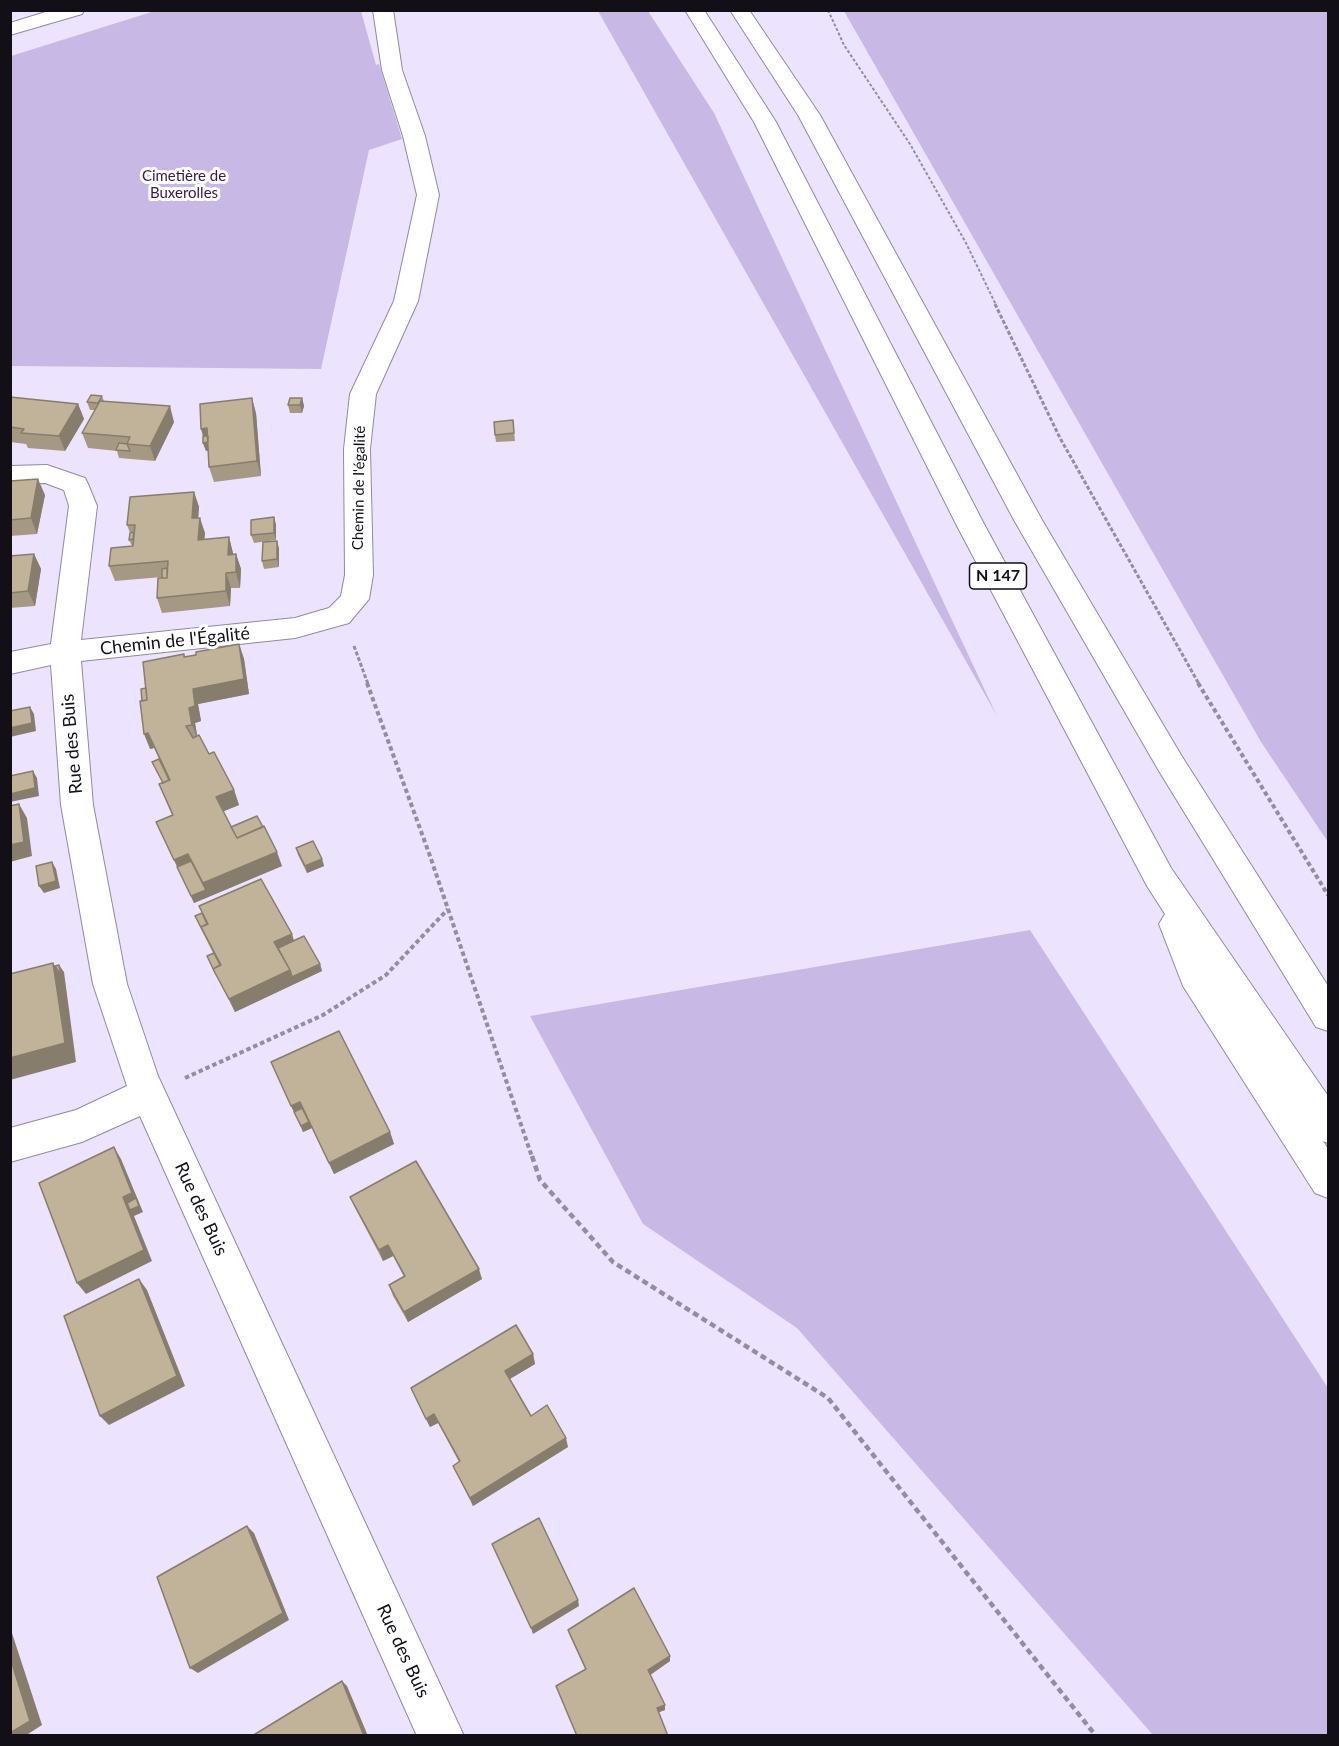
<!DOCTYPE html>
<meta charset="utf-8">
<style>
body{margin:0}
#map{position:relative;width:1339px;height:1746px;overflow:hidden;background:#ece3fe;font-family:Lato,sans-serif}
canvas{display:block}
.frame{position:absolute;inset:0;border:12px solid #120f17;pointer-events:none}
</style>
<div id="map">
<canvas width="1339" height="1746"></canvas>
<div class="frame"></div>
</div>
<script>
const ctx = document.querySelector('canvas').getContext('2d');
ctx.lineJoin = 'round';
function fillPath(path, color) { ctx.fillStyle = color; ctx.fill(path, 'evenodd'); }
const shape = rows => new Path2D(rows.map(r => 'M' + r).join(''));
function stroke(path, color, width, dash) { ctx.strokeStyle = color; ctx.lineWidth = width; ctx.lineCap = dash ? 'butt' : 'round'; ctx.setLineDash(dash || []); ctx.stroke(path); }
function label(font, color, halo, rows, align = 'center') {
  ctx.font = font + ' Lato,sans-serif'; ctx.lineWidth = 6; ctx.setLineDash([]); ctx.textBaseline = 'middle'; ctx.strokeStyle = halo; ctx.fillStyle = color; for (const [text, x, y, turn = 0] of rows) {
    ctx.save(); ctx.translate(x, y); ctx.rotate((+turn || 0) * Math.PI / 180); ctx.textAlign = isNaN(turn) ? turn : align; if (halo) ctx.strokeText(text, 0, 0); ctx.fillText(text, 0, 0); ctx.restore();
  }
}
fillPath(shape([
 [158,10,361,11,376,65,379,64,402,139,369,150,321,369,11,366,11,56],
 [598,11,648,11,714,113,997,716],
 [844,11,1328,11,1328,842,1261,742],
 [1030,930,1328,1388,1328,1735,1153,1735,797,1328,643,1224,530,1016]
]), '#c8b8e6');
const minor = shape([
 [52,10,84,10,82,14,10,35,10,23,52,10],
 [373,10,393,10,402,70,425,136,439,195,418,301,376,394,370,449,373,575,369,599,349,623,295,638,81,661,93,805,127,984,158,1076,464,1736,417,1736,140,1116,82,1142,10,1162,10,1128,76,1110,127,1086,93,984,61,805,51,665,10,674,10,652,51,644,69,506,64,490,45,483,10,484,10,466,47,465,85,478,88,484,97,506,81,640,295,618,329,608,341,596,345,575,344,449,350,394,394,301,417,195,403,136,382,70,373,10]
]);
const trunk = shape([
 [685,10,704,10,776,122,984,524,1171,868,1328,1096,1328,1143,1323,1141,1328,1149,1328,1198,1315,1193,1183,986,1159,924,1165,914,1147,886,956,524,754,122,685,10],
 [730,10,749,10,820,115,1042,520,1181,755,1328,986,1328,1031,1316,1027,1159,771,1014,520,798,115,730,10]
]);
stroke(minor, '#9189a1', 2);
stroke(trunk, '#9189a1', 2);
stroke(shape([
 [828,10,844,45,910,144,966,243,996,305]
]), '#938da0', 2, [3, 2]);
stroke(shape([
 [995,304,1060,438,1199,684],
 [354,646,368,684]
]), '#938da0', 3, [4, 2]);
stroke(shape([
 [367,683,430,856,532,1157],
 [1198,683,1328,895],
 [185,1078,323,1015,386,975,448,909]
]), '#938da0', 4, [4.5, 3]);
stroke(shape([
 [532,1156,540,1180,613,1262,828,1398,1096,1736]
]), '#938da0', 4.5, [6, 4]);
fillPath(minor, '#fff');
fillPath(trunk, '#fff');
fillPath(shape([
 [102,396,104,401,174,422,155,461,119,458,117,451,88,448,82,433,95,410,90,410,87,402],
 [10,397,78,404,84,419,65,451,28,448,26,444,10,442],
 [302,398,304,406,302,413,290,413,288,405],
 [256,413,261,476,214,482,209,467,208,450,206,451,203,443],
 [513,420,515,441,496,442,495,435],
 [10,481,45,495,37,534,10,536],
 [194,492,199,507,198,518,205,533,204,540,229,537,233,554,236,554,241,569,240,588,231,588,230,606,162,613,157,598,162,577,115,581,109,566,132,546,129,540,130,533,127,525],
 [274,517,276,525,276,540,254,543,251,535],
 [277,541,279,549,279,567,264,569,262,561],
 [34,554,41,569,35,606,10,608,10,556],
 [239,644,244,659,249,694,198,704,201,721,195,723,197,736,234,790,239,805,223,811,231,827,282,866,194,903,156,822,172,815,159,784,163,783,152,762,159,759,154,748,150,749,146,688,184,654,185,657],
 [296,848,322,859,324,866,307,873,298,855],
 [198,923,294,941,320,964,322,971,235,1012,210,963,213,953],
 [271,1062,390,1132,394,1144,334,1174,312,1128,303,1132],
 [350,1197,482,1279,408,1322,393,1296,389,1285,404,1277,393,1256,383,1261,355,1208],
 [533,1354,535,1364,510,1379,531,1416,568,1447,473,1506,453,1466,459,1462,438,1423,430,1427,411,1388],
 [568,1630,670,1661,650,1674,665,1710,658,1712,585,1669,570,1636]
]), '#a69984');
fillPath(shape([
 [252,398,256,413,261,476,257,461],
 [302,398,304,406,302,413,300,405],
 [78,404,84,419,65,451,59,436],
 [170,406,174,422,155,461,150,446],
 [207,428,212,450,206,451,203,443,205,443,201,429],
 [38,479,45,495,37,534,31,518],
 [194,492,199,507,197,534,192,518],
 [274,517,276,525,276,540,274,533],
 [200,518,205,533,203,555,198,540],
 [229,537,233,553,232,570,228,555],
 [277,541,279,549,279,567,277,559],
 [34,554,41,569,35,606,28,591],
 [236,554,241,569,240,588,236,572],
 [226,573,231,588,230,606,226,591],
 [239,644,244,659,249,694,198,704,201,721,195,723,198,740,192,725,189,708,193,689],
 [30,707,34,714,36,731,10,737,10,728],
 [148,733,154,748,150,749,144,734],
 [33,771,37,778,39,796,10,802,10,794],
 [234,790,239,805,222,812,216,797],
 [19,804,27,818,32,856,10,862,10,845],
 [277,852,282,866,194,903,191,896,203,883],
 [188,854,194,868,181,874,174,860],
 [322,859,324,866,307,873,305,866],
 [52,862,56,869,60,888,44,893,39,886],
 [292,934,296,947,280,955,274,942],
 [53,963,61,976,59,965,64,972,76,1062,10,1080,10,1058],
 [320,964,322,971,235,1012,229,999,290,970],
 [300,1102,305,1114,297,1118,291,1106],
 [309,1122,312,1128,303,1132,301,1126],
 [390,1132,394,1144,334,1174,329,1163],
 [114,1147,121,1159,143,1212,134,1216,152,1261,86,1294,77,1283,123,1197],
 [388,1245,393,1256,383,1261,379,1250],
 [479,1269,482,1279,408,1322,404,1312],
 [139,1279,147,1290,185,1386,109,1425,100,1416],
 [533,1354,535,1364,508,1380,505,1371],
 [434,1414,438,1423,430,1427,426,1419],
 [566,1438,568,1447,473,1506,470,1498],
 [247,1526,254,1533,289,1620,198,1673,190,1668],
 [578,1600,579,1606,533,1634,531,1628],
 [10,1627,42,1725,25,1736,10,1736],
 [670,1656,670,1661,649,1676,648,1670],
 [342,1681,347,1686,368,1736,364,1736],
 [665,1705,665,1710,657,1713,657,1708]
]), '#877d6c');
const building = shape([
 [91,395,102,396,98,403,87,402,91,395],
 [10,397,78,404,59,436,21,433,24,429,10,427,10,397],
 [252,398,257,461,209,467,207,428,201,429,200,404,252,398],
 [290,398,302,398,300,405,288,405,290,398],
 [100,401,170,406,150,446,127,444,130,437,82,433,100,401],
 [513,420,514,433,495,435,494,422,513,420],
 [203,436,208,436,208,442,203,443,203,436],
 [119,443,127,444,130,451,116,450,119,443],
 [38,479,31,518,10,520,10,481,38,479],
 [194,492,192,518,200,518,198,540,229,537,228,555,236,554,236,572,226,573,226,591,157,598,158,578,167,578,168,561,109,566,111,548,133,546,135,525,127,525,130,497,194,492],
 [274,517,274,533,251,535,251,520,274,517],
 [134,532,133,539,129,540,130,533,134,532],
 [277,541,277,559,262,561,263,542,277,541],
 [34,554,28,591,10,593,10,556,34,554],
 [167,568,167,578,162,578,162,569,167,568],
 [239,644,244,679,193,689,195,706,189,708,192,725,186,726,193,738,199,735,209,754,214,752,234,790,216,797,237,838,264,826,277,852,203,883,188,854,174,860,156,822,173,815,159,784,170,780,148,733,144,734,140,701,147,700,143,662,184,654,184,657,196,655,196,652,239,644],
 [146,688,147,700,142,701,141,689,146,688],
 [30,707,32,723,10,728,10,711,30,707],
 [159,759,169,780,163,783,152,762,159,759],
 [33,771,35,788,10,794,10,776,33,771],
 [19,804,24,842,10,845,10,806,19,804],
 [257,816,263,827,237,838,231,827,257,816],
 [313,841,322,859,305,866,296,848,313,841],
 [191,861,206,890,191,896,177,867,191,861],
 [52,862,56,881,39,886,36,866,52,862],
 [261,879,292,934,274,942,290,970,229,999,213,969,221,965,201,927,208,924,199,906,261,879],
 [202,913,207,924,201,927,204,933,195,916,202,913],
 [304,936,320,964,292,977,290,970,278,948,304,936],
 [214,953,220,965,213,969,216,975,207,956,214,953],
 [53,963,65,1043,10,1058,10,974,53,963],
 [59,965,61,976,55,966,59,965],
 [339,1031,390,1132,329,1163,300,1102,291,1106,271,1062,339,1031],
 [302,1108,309,1122,301,1126,294,1112,302,1108],
 [114,1147,132,1193,123,1197,144,1250,77,1283,39,1183,114,1147],
 [416,1161,479,1269,404,1312,389,1285,405,1276,388,1245,379,1250,350,1197,416,1161],
 [136,1198,139,1206,130,1210,127,1203,136,1198],
 [139,1279,177,1376,100,1416,64,1316,139,1279],
 [516,1325,533,1354,505,1371,531,1416,547,1405,566,1438,470,1498,453,1466,460,1461,434,1414,426,1419,411,1388,516,1325],
 [539,1518,578,1600,531,1628,492,1544,539,1518],
 [247,1526,283,1613,190,1668,157,1577,247,1526],
 [634,1588,670,1656,648,1670,665,1705,657,1708,668,1736,577,1736,556,1686,586,1669,568,1630,634,1588],
 [10,1657,30,1721,10,1733,10,1657],
 [342,1681,364,1736,252,1736,342,1681]
]);
fillPath(building, '#c1b29a');
stroke(building, '#877d6c', 1.5);
label('15px', '#351658', '#fff', [
 ["Cimetière de",184,176],
 ["Buxerolles",184,193]
]);
label('15px', '#120f17', '#fff', [
 ["Chemin de l'égalité",359,488,-89]
]);
for (const [x, y, w] of [
 [998,576,57]
]) { const box = new Path2D(); box.roundRect(x - w / 2, y - 13, w, 26, 4.5); ctx.fillStyle = '#fff'; ctx.fill(box); stroke(box, '#120f17', 1.5); }
label('bold 16px', '#120f17', null, [
 ["N 147",998,576]
]);
label('18px', '#120f17', '#fff', [
 ["Chemin de l'Égalité",175,641,-6],
 ["Rue des Buis",72,744,-95],
 ["Rue des Buis",201,1209,65],
 ["Rue des Buis",403,1651,65]
]);
</script>
